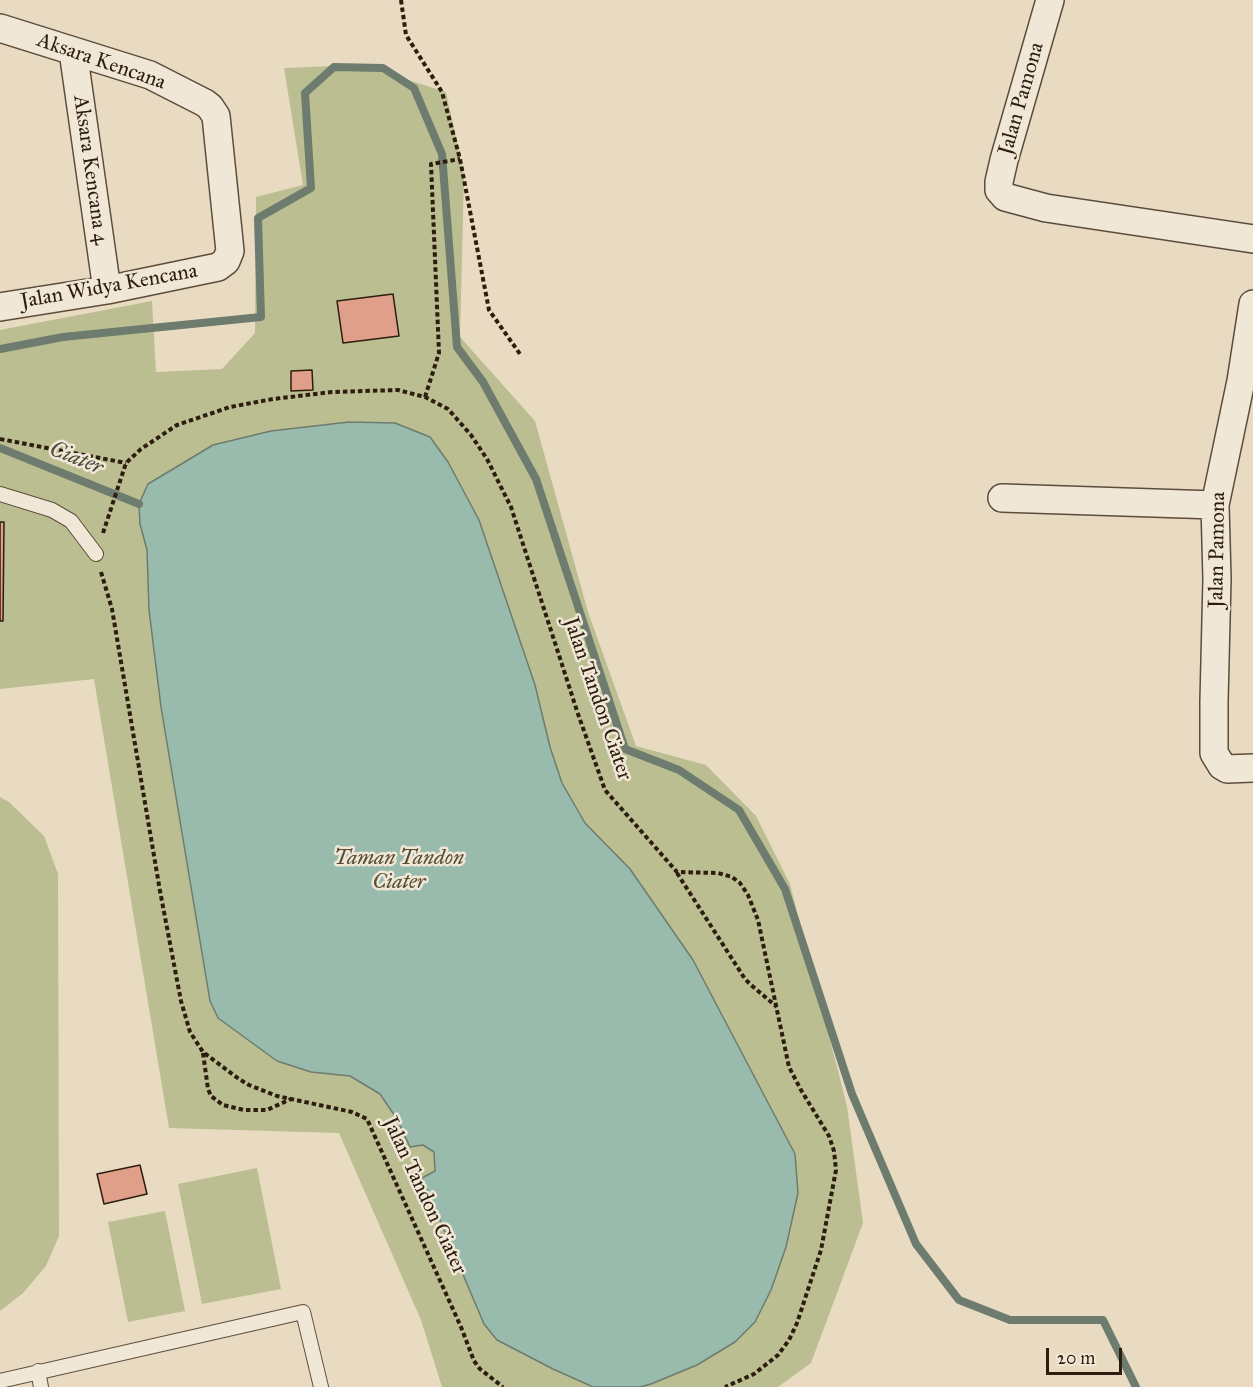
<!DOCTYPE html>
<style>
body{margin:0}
#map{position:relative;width:1253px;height:1387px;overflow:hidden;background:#e9dac2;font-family:"IM FELL Great Primer",serif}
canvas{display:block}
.scale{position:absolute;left:1046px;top:1348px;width:76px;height:27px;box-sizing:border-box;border:3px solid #2d1d0e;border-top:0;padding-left:8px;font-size:18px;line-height:21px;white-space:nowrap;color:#2d1d0e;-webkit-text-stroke:4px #f1e7d7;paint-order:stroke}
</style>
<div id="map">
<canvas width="1253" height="1387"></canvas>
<div class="scale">20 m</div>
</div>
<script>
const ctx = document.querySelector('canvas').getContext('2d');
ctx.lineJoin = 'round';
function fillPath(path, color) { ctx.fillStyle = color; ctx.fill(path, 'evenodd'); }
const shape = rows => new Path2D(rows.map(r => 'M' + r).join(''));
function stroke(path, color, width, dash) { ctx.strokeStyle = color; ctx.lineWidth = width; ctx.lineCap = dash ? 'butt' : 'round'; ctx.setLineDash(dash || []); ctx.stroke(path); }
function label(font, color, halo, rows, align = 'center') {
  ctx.font = font + ' "IM FELL Great Primer",serif'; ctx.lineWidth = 5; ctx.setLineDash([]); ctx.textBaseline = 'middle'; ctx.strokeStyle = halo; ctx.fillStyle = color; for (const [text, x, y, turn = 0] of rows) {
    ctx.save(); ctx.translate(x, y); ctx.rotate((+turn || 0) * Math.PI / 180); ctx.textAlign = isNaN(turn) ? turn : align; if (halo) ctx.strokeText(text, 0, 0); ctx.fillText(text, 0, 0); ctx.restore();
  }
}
fillPath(shape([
 [360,65,446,92,464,175,460,337,535,421,588,612,636,746,706,765,756,816,790,884,847,1106,863,1223,811,1363,778,1387,442,1387,421,1320,339,1133,169,1128,94,679,0,689,0,330,152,301,156,372,222,369,255,333,256,197,303,185,284,68],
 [0,797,9,802,44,836,58,874,59,1236,46,1266,23,1293,0,1311],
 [257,1168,281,1289,202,1304,178,1184],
 [165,1211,185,1311,128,1322,108,1222]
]), '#bbbe90');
const water = shape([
 [349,422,395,423,430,437,448,462,479,520,535,685,550,747,562,783,585,823,630,869,693,960,795,1154,798,1193,786,1247,771,1290,755,1322,735,1342,697,1365,651,1384,640,1387,593,1387,553,1369,497,1340,484,1324,422,1178,435,1171,434,1152,423,1145,410,1147,397,1119,380,1094,350,1076,311,1072,277,1061,218,1018,210,1001,161,707,149,610,147,550,140,524,139,504,148,484,213,445,271,431,349,422]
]);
fillPath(water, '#98bbae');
stroke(water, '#6d7c6e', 1.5);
stroke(shape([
 [0,349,63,337,261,317,258,218,311,188,305,93,334,67,383,68,414,88,442,154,457,347,483,382,536,479,625,749,679,770,739,810,785,889,852,1094,916,1244,959,1300,1010,1320,1103,1320,1136,1387],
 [0,448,139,504]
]), '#6d7c6e', 8);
const building = shape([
 [393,294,399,336,343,343,337,301,393,294],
 [312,370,313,390,291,391,291,371,312,370],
 [0,522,4,522,3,621,0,621,0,522],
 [140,1165,147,1194,104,1204,97,1174,140,1165]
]);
fillPath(building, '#df9f89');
stroke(building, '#2d1d0e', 1.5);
const lane = shape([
 [0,494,52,510,71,521,96,554],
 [38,1371,41,1387],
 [0,1381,303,1312,321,1387]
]);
const street = shape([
 [1050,0,1004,160,999,182,999,190,1005,197,1046,208,1253,239],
 [0,28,150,75,205,103,210,107,216,116,230,251,226,261,218,267,107,290,0,307],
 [73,51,107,290],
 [1253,304,1241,381,1215,505,1217,579,1214,701,1214,753,1217,758,1222,766,1227,769,1253,768],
 [1002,498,1215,505]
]);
stroke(lane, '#5c4c3b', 16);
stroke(street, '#5c4c3b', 30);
stroke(shape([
 [401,0,406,35,442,92,460,159,489,310,520,354],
 [425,397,439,353,431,164,460,159],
 [0,439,126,463],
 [103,533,126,463,141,449,177,425,230,407,273,399,332,392,398,390,425,397,448,409,471,435,487,459,511,507,578,714,605,790,677,872,718,873,732,877,740,883,748,895,758,920,789,1067,801,1090,829,1136,834,1151,836,1170,821,1250,797,1323,789,1340,778,1355,754,1374,725,1387],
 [101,572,112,609,160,891,181,1001,190,1032,203,1052,239,1079,249,1085,277,1096,352,1112,367,1119,461,1327,474,1361,480,1369,503,1387],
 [677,873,745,979,751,985,777,1007],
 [203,1053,208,1089,211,1096,223,1105,244,1110,267,1110,291,1099]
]), '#2d1d0e', 4, [4.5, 3]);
stroke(lane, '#f1e7d7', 14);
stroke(street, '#f1e7d7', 27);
label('21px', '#2d1d0e', '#f1e7d7', [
 ["Aksara Kencana",101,62,19],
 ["Jalan Pamona",1022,99,-74],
 ["Aksara Kencana 4",90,170,82],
 ["Jalan Widya Kencana",109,287,-10],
 ["Jalan Pamona",1218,550,-89],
 ["Jalan Tandon Ciater",597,699,71],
 ["Jalan Tandon Ciater",424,1196,65]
]);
label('italic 21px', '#584d35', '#f1e7d7', [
 ["Taman Tandon",399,859],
 ["Ciater",399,883]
]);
label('italic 22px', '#4d4c3e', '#f1e7d7', [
 ["Ciater",76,459,22]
]);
</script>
